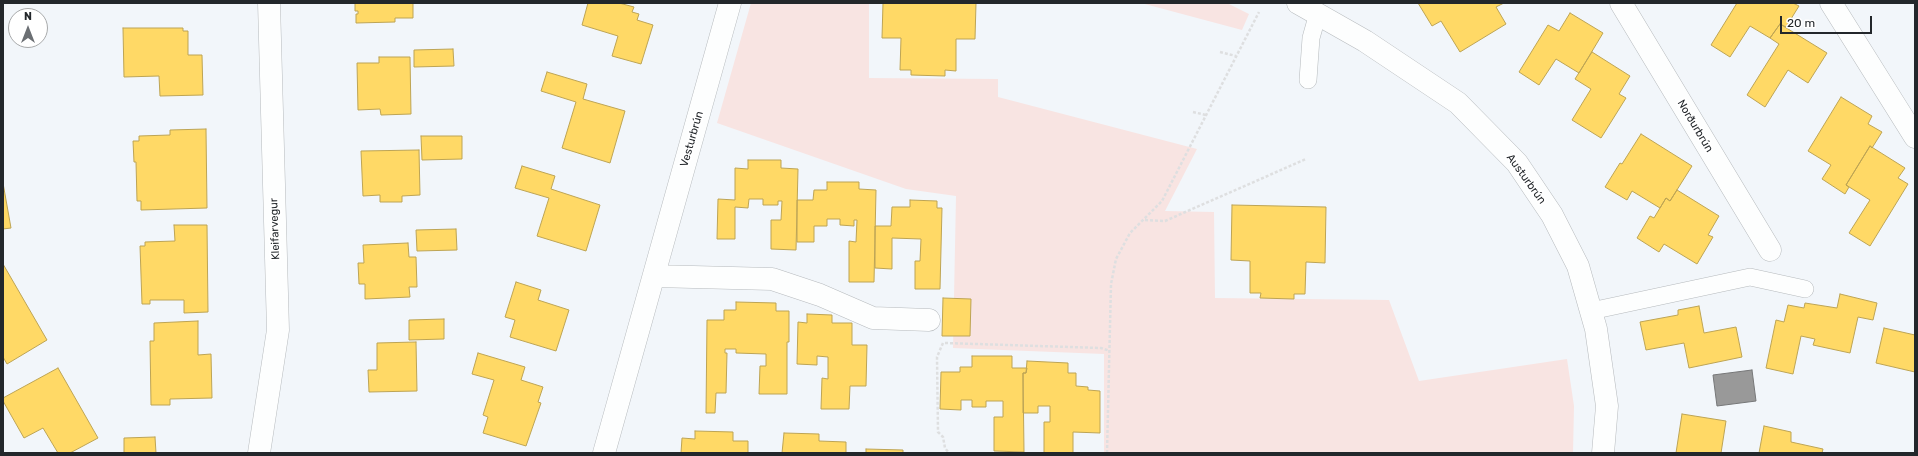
<!DOCTYPE html>
<meta charset="utf-8">
<style>
body{margin:0}
#map{position:relative;width:1918px;height:456px;overflow:hidden;background:#f2f6fa;font-family:Rubik,sans-serif}
canvas{display:block}
.frame{position:absolute;inset:0;border:4px solid #23272b;pointer-events:none}
.north{position:absolute;left:8px;top:8px;width:40px;height:40px;box-sizing:border-box;background:#fff;border:1px solid #a7a9aa;border-radius:50%;rotate:0deg;font-size:11px;font-weight:700;line-height:16px;text-align:center;color:#23272b}
.north::after{content:'';display:block;margin:auto;width:14px;height:18px;background:#6b6f73;clip-path:polygon(50% 0,100% 100%,50% 72%,0 100%)}
.scale{position:absolute;left:1780px;top:16px;width:92px;height:18px;box-sizing:border-box;border:2px solid #23272b;border-top:0;padding-left:5px;font-size:12px;line-height:14px;white-space:nowrap;color:#23272b;-webkit-text-stroke:3px #fff;paint-order:stroke}
</style>
<div id="map">
<canvas width="1918" height="456"></canvas>
<div class="frame"></div>
<div class="north">N</div>
<div class="scale">20 m</div>
</div>
<script>
const ctx = document.querySelector('canvas').getContext('2d');
ctx.lineJoin = 'round';
function fillPath(path, color) { ctx.fillStyle = color; ctx.fill(path, 'evenodd'); }
const shape = rows => new Path2D(rows.map(r => 'M' + r).join(''));
function stroke(path, color, width, dash) { ctx.strokeStyle = color; ctx.lineWidth = width; ctx.lineCap = dash ? 'butt' : 'round'; ctx.setLineDash(dash || []); ctx.stroke(path); }
function label(font, color, halo, rows, align = 'center') {
  ctx.font = font + ' Rubik,sans-serif'; ctx.lineWidth = 4; ctx.setLineDash([]); ctx.textBaseline = 'middle'; ctx.strokeStyle = halo; ctx.fillStyle = color; for (const [text, x, y, turn = 0] of rows) {
    ctx.save(); ctx.translate(x, y); ctx.rotate((+turn || 0) * Math.PI / 180); ctx.textAlign = isNaN(turn) ? turn : align; if (halo) ctx.strokeText(text, 0, 0); ctx.fillText(text, 0, 0); ctx.restore();
  }
}
fillPath(shape([
 [751,3,869,3,869,78,998,79,998,97,1197,149,1165,211,1214,212,1215,298,1389,300,1419,381,1567,359,1574,406,1573,453,1104,453,1104,354,953,348,956,196,906,189,717,123],
 [1141,3,1227,3,1249,14,1242,30]
]), '#f8e4e2');
const homes = shape([
 [355,3,413,3,413,18,395,18,395,22,356,23,356,14,358,14,358,11,355,11,355,3],
 [588,3,619,3,634,7,632,12,639,14,637,20,653,25,641,64,612,56,618,36,582,25,588,3],
 [883,3,976,3,975,39,956,39,956,71,945,70,945,76,911,75,911,70,900,70,901,38,882,38,883,3],
 [1418,3,1504,3,1496,7,1506,24,1460,52,1441,21,1432,26,1418,3],
 [1737,3,1793,3,1799,6,1786,27,1780,24,1770,38,1750,26,1730,57,1711,45,1737,3],
 [1570,13,1603,33,1579,73,1556,59,1539,85,1519,72,1548,25,1559,31,1570,13],
 [1780,24,1827,53,1808,83,1788,70,1765,107,1747,95,1779,44,1770,38,1780,24],
 [123,28,183,28,183,31,188,31,188,55,202,55,203,95,160,96,159,76,124,77,123,28],
 [453,49,454,66,414,67,414,50,453,49],
 [1592,52,1630,76,1619,94,1626,98,1601,138,1572,120,1591,89,1575,79,1592,52],
 [379,57,410,57,411,114,381,115,380,109,358,110,357,63,379,63,379,57],
 [547,72,587,84,583,99,625,111,610,163,562,148,576,102,541,91,547,72],
 [1841,97,1872,116,1868,124,1882,132,1872,148,1870,146,1846,185,1849,187,1845,194,1822,179,1831,165,1808,151,1841,97],
 [206,129,207,208,141,210,141,201,137,201,136,162,134,162,133,141,139,141,139,136,170,135,170,130,206,129],
 [1641,134,1692,166,1670,201,1666,198,1660,208,1632,191,1627,200,1605,187,1620,163,1622,164,1641,134],
 [421,136,462,136,462,159,422,160,421,136],
 [1870,146,1905,168,1898,178,1908,184,1870,246,1849,233,1870,200,1846,185,1870,146],
 [419,150,420,195,402,196,402,202,380,202,380,195,363,196,361,151,419,150],
 [748,160,781,160,781,168,798,169,796,250,771,249,771,220,781,220,782,201,778,201,778,205,763,205,763,199,749,199,748,208,735,207,735,239,717,239,718,199,735,200,735,168,748,169,748,160],
 [522,166,555,176,551,189,600,205,586,251,537,236,549,198,515,188,522,166],
 [827,182,859,182,859,189,876,190,874,282,849,282,849,241,856,242,857,220,854,220,854,226,840,225,840,219,827,219,827,226,814,226,814,242,797,242,797,200,813,200,814,190,827,190,827,182],
 [3,183,11,228,3,229,3,183],
 [1677,190,1719,216,1708,235,1713,237,1697,264,1664,244,1659,252,1637,238,1650,216,1654,218,1666,198,1670,201,1677,190],
 [910,200,937,201,937,208,942,208,940,289,915,289,915,261,920,261,921,239,892,238,892,269,875,268,875,226,891,226,892,207,910,207,910,200],
 [1232,205,1326,207,1325,263,1306,262,1305,294,1294,294,1294,299,1260,298,1261,293,1250,293,1250,261,1231,260,1232,205],
 [174,225,207,225,208,312,184,313,184,300,150,300,150,304,142,304,140,246,145,246,145,242,175,241,174,225],
 [456,229,457,250,417,251,416,230,456,229],
 [408,243,409,257,416,257,417,287,409,287,410,297,365,299,365,284,359,284,358,263,364,263,363,245,408,243],
 [3,264,47,340,7,364,3,357,3,264],
 [516,282,541,290,538,300,569,310,556,351,510,337,515,320,505,317,516,282],
 [1840,294,1877,303,1873,320,1858,317,1850,353,1813,345,1815,339,1801,336,1793,374,1766,368,1776,320,1784,322,1788,305,1804,308,1805,303,1837,308,1840,294],
 [943,298,971,299,970,336,942,336,943,298],
 [736,302,776,303,776,311,789,311,789,342,787,342,787,394,759,394,760,366,766,366,766,354,736,353,736,349,725,349,725,353,727,353,726,393,716,393,715,413,706,413,707,320,724,320,724,310,736,310,736,302],
 [1699,306,1704,333,1736,327,1742,357,1689,368,1684,343,1646,350,1640,322,1678,315,1678,310,1699,306],
 [807,314,832,315,832,323,852,323,852,345,867,345,866,386,850,386,849,409,821,409,822,378,828,379,828,357,817,356,817,365,797,364,798,322,807,323,807,314],
 [444,319,444,339,409,340,409,320,444,319],
 [198,321,198,355,211,354,212,398,170,399,170,405,151,405,150,341,154,341,154,323,198,321],
 [1884,328,1915,335,1915,372,1876,363,1884,328],
 [416,342,417,391,369,392,368,370,377,370,377,343,416,342],
 [478,353,525,367,521,380,543,387,538,402,541,403,526,446,483,433,488,417,483,415,494,380,472,374,478,353],
 [972,356,1012,356,1012,368,1027,368,1026,373,1023,373,1024,452,994,451,994,417,1003,417,1003,401,986,401,986,407,972,407,972,400,961,400,961,410,940,409,941,372,960,372,960,367,972,367,972,356],
 [1027,361,1068,363,1068,373,1076,373,1076,386,1088,387,1088,390,1100,391,1100,433,1073,432,1073,453,1044,453,1044,422,1050,422,1050,406,1038,406,1038,413,1023,413,1023,373,1026,373,1027,361],
 [58,368,98,438,70,453,58,453,43,428,24,438,3,401,3,398,58,368],
 [1682,414,1726,421,1721,453,1676,453,1682,414],
 [1764,426,1791,432,1791,442,1823,449,1822,453,1759,453,1764,426],
 [695,431,733,432,733,441,748,441,748,453,681,453,682,438,695,439,695,431],
 [784,433,819,434,819,441,846,442,846,453,782,453,784,433],
 [155,437,156,453,124,453,124,438,155,437],
 [866,449,903,450,903,453,866,453,866,449]
]);
fillPath(homes, '#ffd966');
stroke(homes, '#bda454', 1);
const industry = shape([
 [1752,370,1756,401,1717,406,1713,375,1752,370]
]);
fillPath(industry, '#999');
stroke(industry, '#767778', 1);
const lane = shape([
 [1308,80,1311,38,1318,13],
 [1591,311,1750,277,1805,289]
]);
const street = shape([
 [1298,3,1365,41,1458,103,1517,163,1552,215,1578,266,1596,329,1607,406,1603,453],
 [1621,3,1770,250],
 [1831,3,1915,137],
 [654,276,772,279,820,295,873,318,929,320],
 [259,453,278,330,269,3],
 [604,453,730,3]
]);
stroke(lane, '#b6babd', 18);
stroke(street, '#b6babd', 23);
stroke(shape([
 [1220,52,1236,56],
 [1193,112,1206,115],
 [1145,220,1165,221,1306,159],
 [943,343,937,357,938,432,943,437,945,448,949,453],
 [945,343,1101,348,1110,351],
 [1107,453,1111,284,1116,259,1130,233,1162,201,1259,12]
]), '#dedfe0', 2.5, [3, 2]);
stroke(lane, '#fdfefe', 17);
stroke(street, '#fdfefe', 22);
label('11px', '#23272b', '#fff', [
 ["Norðurbrún",1695,126,59],
 ["Vesturbrún",692,139,-74],
 ["Austurbrún",1526,179,54],
 ["Kleifarvegur",275,229,-92]
]);
</script>
